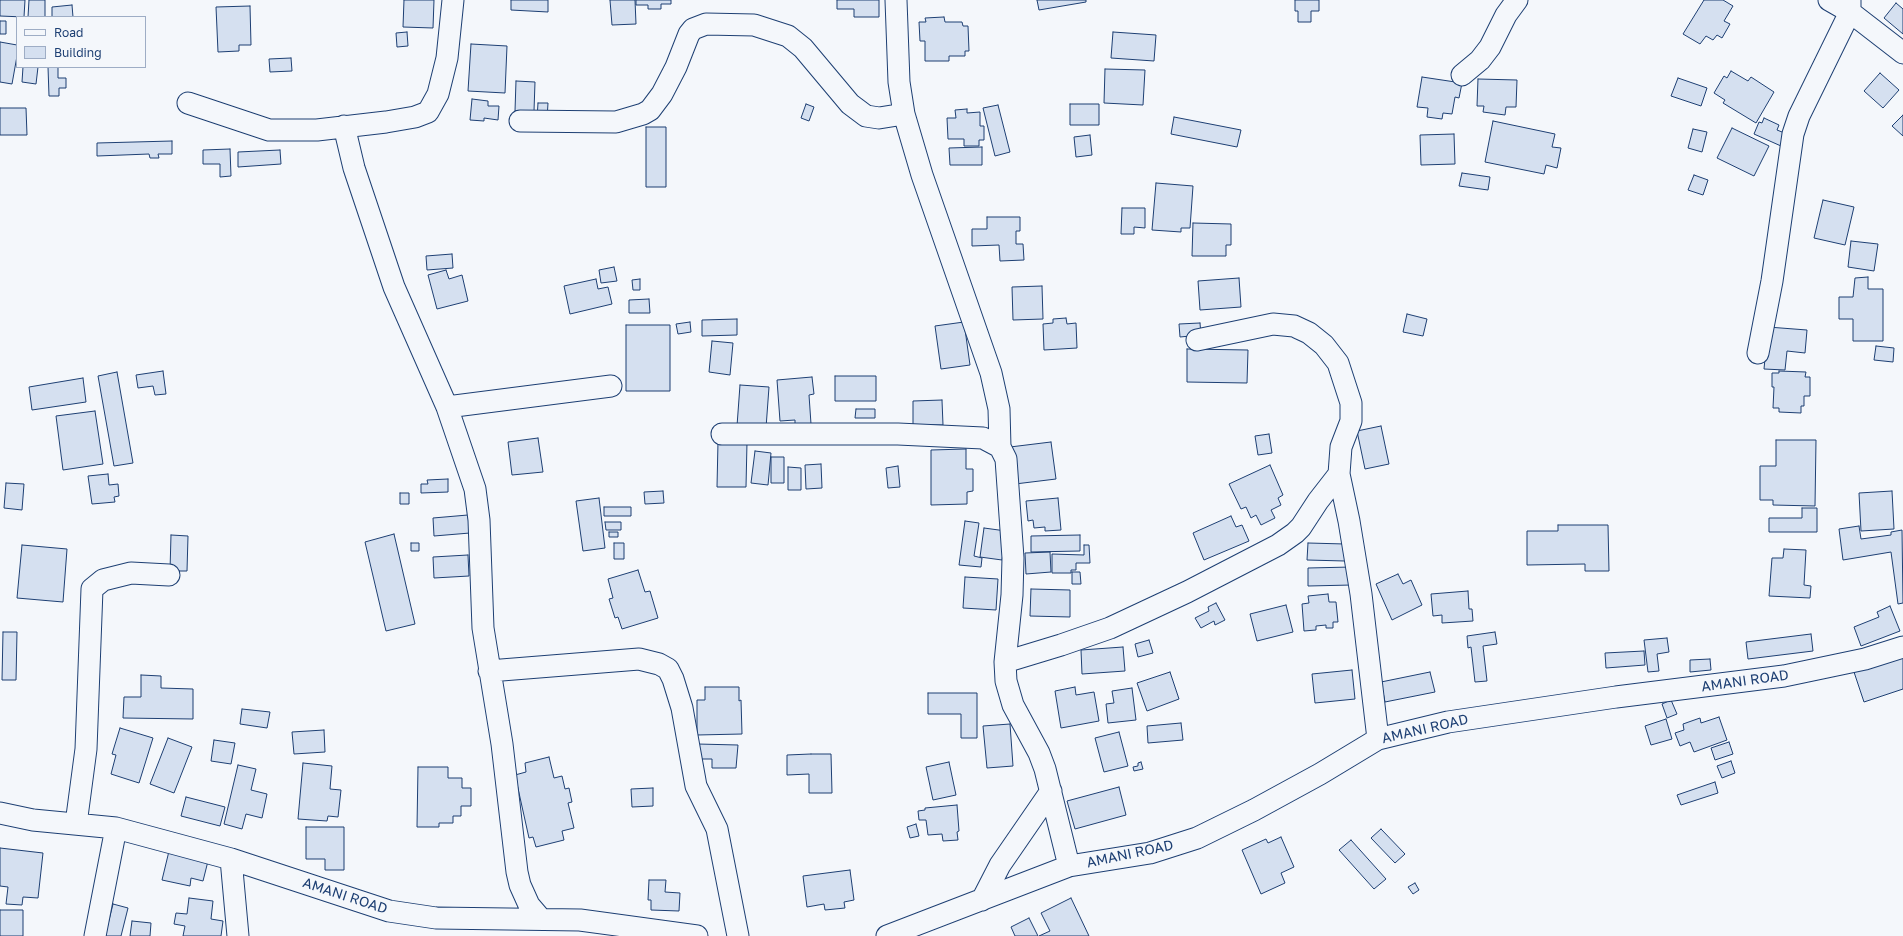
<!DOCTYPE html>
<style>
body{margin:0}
#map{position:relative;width:1903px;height:936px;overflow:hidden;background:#f4f7fb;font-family:"Golos Text",sans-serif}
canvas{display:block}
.legend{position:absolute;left:16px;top:16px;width:130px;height:52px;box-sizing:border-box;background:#f4f7fb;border:1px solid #9eadc5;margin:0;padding:5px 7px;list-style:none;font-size:12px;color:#1d3f73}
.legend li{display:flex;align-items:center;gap:8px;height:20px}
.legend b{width:20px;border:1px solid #9eadc5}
</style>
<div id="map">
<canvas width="1903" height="936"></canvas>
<ul class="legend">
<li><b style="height:5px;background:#f4f7fb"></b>Road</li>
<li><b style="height:11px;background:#d5e0f0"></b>Building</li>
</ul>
</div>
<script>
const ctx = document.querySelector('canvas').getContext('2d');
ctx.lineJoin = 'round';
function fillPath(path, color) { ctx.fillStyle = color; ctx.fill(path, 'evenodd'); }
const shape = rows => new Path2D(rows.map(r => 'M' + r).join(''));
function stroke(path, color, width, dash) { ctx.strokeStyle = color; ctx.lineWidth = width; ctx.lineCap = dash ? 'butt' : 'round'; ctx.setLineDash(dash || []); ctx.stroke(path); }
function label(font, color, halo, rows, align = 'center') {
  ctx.font = font + ' "Golos Text",sans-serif'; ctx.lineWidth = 3; ctx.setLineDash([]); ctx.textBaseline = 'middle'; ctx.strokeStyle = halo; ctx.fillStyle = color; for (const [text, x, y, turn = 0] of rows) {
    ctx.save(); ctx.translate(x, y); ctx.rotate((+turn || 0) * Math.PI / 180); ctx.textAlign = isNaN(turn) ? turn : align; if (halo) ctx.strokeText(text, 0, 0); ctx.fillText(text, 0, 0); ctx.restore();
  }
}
const building = shape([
 [0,0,25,0,24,17,0,16,0,0],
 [29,0,45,0,45,17,28,17,29,0],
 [404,0,434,0,433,28,403,27,404,0],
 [511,0,548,0,548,12,511,10,511,0],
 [610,0,635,0,636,24,612,25,610,0],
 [636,0,671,0,671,4,661,4,661,9,648,9,648,5,636,5,636,0],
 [837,0,879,0,879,17,854,17,854,9,837,9,837,0],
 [1037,0,1086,0,1086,2,1039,10,1037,0],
 [1295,0,1319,0,1319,11,1311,11,1311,22,1298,22,1298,11,1295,11,1295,0],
 [1704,0,1723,0,1733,6,1724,21,1730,24,1722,38,1717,35,1713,40,1706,36,1700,44,1683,34,1704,0],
 [1896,3,1903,9,1903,34,1884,18,1896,3],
 [72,5,73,17,52,17,52,7,72,5],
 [250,6,251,45,239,45,239,51,218,52,216,7,250,6],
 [944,17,945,22,962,22,963,26,968,26,969,51,965,51,965,56,949,56,949,61,925,61,925,41,920,41,919,22,926,22,925,18,944,17],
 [0,21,6,21,6,34,0,34,0,21],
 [407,32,408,46,397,47,396,33,407,32],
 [1113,32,1156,35,1154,61,1111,58,1113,32],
 [0,42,17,45,17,56,12,84,0,82,0,42],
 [471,44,507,46,505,93,468,91,471,44],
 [291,58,292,71,270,72,269,59,291,58],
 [23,67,38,67,36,84,22,82,23,67],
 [48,67,58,67,58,78,66,78,66,88,59,88,59,96,49,96,48,67],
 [1105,69,1145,70,1143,105,1104,103,1105,69],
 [1731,71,1748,81,1751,77,1774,92,1756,123,1723,103,1725,100,1714,93,1724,76,1727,78,1731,71],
 [1880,73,1899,90,1883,108,1864,91,1880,73],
 [1422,77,1462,83,1459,98,1455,97,1452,114,1443,113,1442,119,1427,117,1428,108,1417,107,1422,77],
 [1678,78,1707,88,1701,106,1671,96,1678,78],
 [1478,79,1517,80,1516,107,1506,107,1505,115,1483,112,1484,106,1477,106,1478,79],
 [516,81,535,82,534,111,515,111,516,81],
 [472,99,488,101,488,106,499,106,498,120,484,118,484,121,470,120,472,99],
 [538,103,548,103,547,119,537,119,538,103],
 [806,104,814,107,809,121,801,118,806,104],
 [1070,104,1099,104,1099,125,1070,125,1070,104],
 [998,105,1010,152,995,156,983,108,998,105],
 [0,108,26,108,27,135,0,135,0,108],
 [967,109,967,113,980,112,980,126,984,126,984,140,979,140,979,146,964,146,964,139,948,139,947,118,956,118,955,110,967,109],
 [1903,115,1903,136,1892,126,1903,115],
 [1174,117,1241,130,1237,147,1171,134,1174,117],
 [1764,118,1779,125,1777,130,1787,134,1781,146,1754,134,1759,122,1762,123,1764,118],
 [1493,121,1555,134,1552,147,1561,148,1557,168,1546,165,1544,174,1485,162,1493,121],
 [646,127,666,127,666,187,646,187,646,127],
 [1732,128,1769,146,1754,176,1717,158,1732,128],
 [1693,129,1707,132,1702,152,1688,148,1693,129],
 [1454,134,1455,164,1421,165,1420,135,1454,134],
 [1090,135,1092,155,1076,157,1074,137,1090,135],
 [172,141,172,154,158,154,159,158,150,158,149,154,97,156,97,143,172,141],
 [982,147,982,165,950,165,949,148,982,147],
 [230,149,231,176,220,177,220,164,203,164,203,150,230,149],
 [280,150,281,164,238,167,238,152,280,150],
 [1462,173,1490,177,1488,190,1459,186,1462,173],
 [1694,175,1708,180,1703,195,1688,190,1694,175],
 [1156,183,1193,186,1190,228,1181,228,1181,232,1152,230,1156,183],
 [1823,200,1854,207,1845,245,1814,238,1823,200],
 [1122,208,1145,208,1145,228,1134,227,1134,234,1121,234,1122,208],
 [987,217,1020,217,1020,231,1016,231,1016,244,1023,244,1024,260,1000,261,999,245,972,246,972,229,987,229,987,217],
 [1193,223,1231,224,1231,245,1226,245,1226,256,1192,256,1193,223],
 [1851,241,1878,244,1874,271,1848,267,1851,241],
 [452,254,453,268,427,270,426,256,452,254],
 [614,267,617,281,601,283,599,270,614,267],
 [446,270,449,279,462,275,468,301,437,309,428,275,446,270],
 [1868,277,1868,289,1883,289,1883,341,1853,341,1853,319,1839,319,1839,297,1853,297,1855,278,1868,277],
 [1239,278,1241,307,1200,310,1198,281,1239,278],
 [596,279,598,289,608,287,612,304,570,314,564,286,596,279],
 [640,279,640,290,633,290,632,280,640,279],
 [1042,286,1043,319,1013,320,1012,287,1042,286],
 [649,299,650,313,629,313,629,300,649,299],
 [1407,314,1427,319,1423,336,1403,332,1407,314],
 [1066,318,1067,324,1076,323,1077,348,1044,350,1043,324,1053,323,1053,319,1066,318],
 [737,319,737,335,702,336,702,320,737,319],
 [690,322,691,332,678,334,676,324,690,322],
 [964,322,970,365,941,369,935,326,964,322],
 [1200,323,1201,335,1180,337,1179,324,1200,323],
 [626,325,670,325,670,391,626,391,626,325],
 [1768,327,1807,330,1805,353,1787,351,1785,370,1764,369,1768,327],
 [712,341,733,343,730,375,709,372,712,341],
 [1876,346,1894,348,1893,362,1874,360,1876,346],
 [1187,349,1248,350,1247,383,1187,382,1187,349],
 [163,371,166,394,155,395,153,386,138,388,136,375,163,371],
 [1779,371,1806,372,1805,377,1810,377,1810,396,1804,396,1804,406,1801,406,1801,413,1779,412,1779,408,1773,408,1774,387,1772,387,1772,373,1779,373,1779,371],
 [117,372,133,463,114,466,98,376,117,372],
 [835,376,876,376,876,401,835,401,835,376],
 [812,377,814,394,809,395,811,424,795,425,795,420,780,421,777,380,812,377],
 [83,378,86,402,32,410,29,387,83,378],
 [740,385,769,387,766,428,737,426,740,385],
 [942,400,943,425,913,425,913,401,942,400],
 [856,409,875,409,875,418,855,418,856,409],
 [95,411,103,464,63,470,56,416,95,411],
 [1381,426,1389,464,1365,469,1357,431,1381,426],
 [1269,434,1272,453,1258,455,1255,436,1269,434],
 [538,438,543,472,512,475,508,442,538,438],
 [1776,440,1816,440,1815,506,1773,505,1773,500,1760,500,1760,466,1776,466,1776,440],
 [718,442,747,442,746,487,717,487,718,442],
 [1051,442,1056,479,1015,484,1010,447,1051,442],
 [966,449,966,469,973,469,973,491,967,492,967,504,931,505,931,450,966,449],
 [755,451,771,453,768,485,751,483,755,451],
 [771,457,784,457,784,483,771,483,771,457],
 [821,464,822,488,806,489,805,465,821,464],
 [1270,465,1283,495,1278,498,1281,505,1271,510,1275,518,1261,525,1256,515,1251,518,1246,507,1241,509,1229,484,1270,465],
 [898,466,900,487,888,488,886,468,898,466],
 [788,467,801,468,801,490,788,490,788,467],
 [108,474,109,485,118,484,119,496,114,497,115,502,92,504,88,476,108,474],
 [448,479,448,492,421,493,421,484,428,484,427,480,448,479],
 [6,483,24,484,22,510,4,508,6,483],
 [663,491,664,503,645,504,644,492,663,491],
 [1892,491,1894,529,1861,531,1859,493,1892,491],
 [400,493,409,493,409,504,400,504,400,493],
 [599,498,605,548,583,551,576,501,599,498],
 [1058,498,1061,530,1045,531,1045,527,1034,528,1033,520,1028,521,1026,501,1058,498],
 [604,507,631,507,631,516,604,516,604,507],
 [1802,508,1817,508,1817,532,1769,532,1769,518,1802,518,1802,508],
 [468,515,470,533,434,536,433,518,468,515],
 [1231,516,1236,527,1242,525,1249,541,1204,560,1193,533,1231,516],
 [965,521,979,523,974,556,982,558,981,567,959,565,965,521],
 [605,522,621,522,621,530,606,530,605,522],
 [1558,525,1608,525,1609,571,1585,571,1585,564,1527,565,1527,531,1558,531,1558,525],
 [1859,526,1861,539,1891,535,1891,532,1902,530,1903,603,1898,604,1891,552,1843,560,1839,529,1859,526],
 [984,528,1006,531,1002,560,980,557,984,528],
 [609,532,618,532,618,537,609,537,609,532],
 [394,534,415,624,386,631,365,542,394,534],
 [171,535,188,536,187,571,170,571,171,535],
 [1080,535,1080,551,1031,552,1031,536,1080,535],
 [411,543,419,543,419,551,411,551,411,543],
 [614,543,624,543,624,559,614,559,614,543],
 [1308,543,1345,544,1345,561,1307,560,1308,543],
 [22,545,67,549,63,602,17,598,22,545],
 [1084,545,1089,545,1090,563,1076,563,1076,570,1071,570,1071,573,1052,573,1052,554,1084,555,1084,545],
 [1784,549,1806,550,1804,585,1811,586,1810,598,1769,596,1772,558,1783,558,1784,549],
 [1050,552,1051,572,1026,574,1025,553,1050,552],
 [468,555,469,576,434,578,433,557,468,555],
 [1352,567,1352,585,1308,586,1308,568,1352,567],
 [638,570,645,592,650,591,658,618,622,629,618,617,615,618,609,599,613,598,608,579,638,570],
 [1072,572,1080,572,1081,584,1072,584,1072,572],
 [1398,574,1403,584,1411,580,1422,605,1392,620,1376,584,1398,574],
 [965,577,998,579,996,610,963,608,965,577],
 [1031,589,1070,590,1070,617,1030,616,1031,589],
 [1468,591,1469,609,1472,609,1473,621,1442,623,1442,615,1433,616,1431,594,1468,591],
 [1328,594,1329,602,1336,602,1338,622,1333,622,1333,628,1326,628,1326,625,1316,626,1316,630,1304,631,1302,604,1309,603,1308,596,1328,594],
 [1216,603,1225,620,1215,625,1214,621,1201,628,1195,618,1209,611,1208,607,1216,603],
 [1286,605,1293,632,1257,641,1250,614,1286,605],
 [1890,606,1900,631,1861,646,1854,627,1879,617,1877,612,1890,606],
 [3,632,17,632,16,680,2,680,3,632],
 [1495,632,1497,644,1483,646,1487,681,1475,682,1471,647,1468,648,1467,636,1495,632],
 [1811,634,1813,651,1748,659,1746,642,1811,634],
 [1667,638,1669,652,1657,654,1659,671,1648,672,1644,640,1667,638],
 [1149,640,1153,653,1138,657,1135,644,1149,640],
 [1123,647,1125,671,1082,674,1081,650,1123,647],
 [1644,651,1645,665,1606,668,1605,653,1644,651],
 [1903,657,1903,689,1864,702,1854,672,1903,657],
 [1710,659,1711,670,1690,672,1690,660,1710,659],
 [1352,670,1355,699,1315,703,1312,674,1352,670],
 [1170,672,1179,699,1147,711,1137,683,1170,672],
 [1430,672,1435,692,1385,702,1381,682,1430,672],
 [141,675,161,676,161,688,193,689,193,719,123,718,124,697,141,697,141,675],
 [705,687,739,687,739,701,741,700,742,734,697,735,697,700,705,700,705,687],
 [1075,687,1076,695,1094,692,1099,721,1061,728,1055,691,1075,687],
 [1132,688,1136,720,1108,723,1106,704,1114,703,1112,691,1132,688],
 [928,693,977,693,977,738,961,738,961,714,928,714,928,693],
 [1671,700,1677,714,1667,718,1662,704,1671,700],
 [242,709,270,712,267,728,240,724,242,709],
 [1719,717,1727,740,1694,752,1690,742,1680,746,1675,733,1684,730,1683,724,1700,718,1701,723,1719,717],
 [1666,719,1672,739,1651,745,1645,726,1666,719],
 [1181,723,1183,740,1148,743,1147,726,1181,723],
 [1010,724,1013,766,987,768,983,726,1010,724],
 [120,728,153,738,139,783,111,774,116,755,112,754,120,728],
 [324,730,325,752,294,754,292,732,324,730],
 [1119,732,1128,766,1104,772,1095,738,1119,732],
 [168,738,192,747,174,793,150,784,168,738],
 [214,740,235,743,231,764,211,761,214,740],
 [1729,742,1733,754,1715,760,1711,748,1729,742],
 [697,744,738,745,736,768,712,768,712,759,697,759,697,744],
 [811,754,831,754,832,793,809,793,809,774,787,775,787,755,811,754],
 [549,757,554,778,562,776,565,789,569,788,572,802,568,803,574,828,562,831,564,840,536,847,533,837,529,838,515,775,526,772,525,763,549,757],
 [1731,761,1735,773,1722,778,1717,766,1731,761],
 [949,762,956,795,933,800,926,767,949,762],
 [1141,762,1143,769,1134,771,1133,767,1138,766,1138,763,1141,762],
 [303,763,332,766,330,789,341,790,338,817,328,816,327,821,298,819,303,763],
 [238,765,256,769,251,790,267,794,262,818,246,814,242,829,224,824,238,765],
 [418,767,448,767,448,778,462,778,462,788,471,788,471,806,461,806,461,816,453,816,453,823,439,823,439,827,417,827,418,767],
 [1715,782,1718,793,1681,805,1677,795,1715,782],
 [1119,787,1126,815,1075,829,1067,801,1119,787],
 [653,788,653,806,632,807,631,789,653,788],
 [186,797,225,807,220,826,181,816,186,797],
 [957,805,959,831,957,832,958,840,943,841,942,834,928,835,926,820,919,820,918,811,925,810,925,808,957,805],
 [916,824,919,836,910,838,907,827,916,824],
 [306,827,344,827,344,870,325,870,325,859,306,859,306,827],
 [1381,829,1405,854,1395,863,1371,838,1381,829],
 [1281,837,1294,867,1281,873,1285,883,1261,894,1242,850,1266,839,1268,843,1281,837],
 [1351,840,1386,879,1374,889,1339,850,1351,840],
 [170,847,209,857,203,881,191,878,190,886,162,880,170,847],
 [0,848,43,853,38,898,23,897,22,905,6,904,8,887,0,886,0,848],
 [850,870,854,900,844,902,845,908,825,910,824,904,807,907,803,876,850,870],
 [649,880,666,880,665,892,680,893,679,911,651,910,651,900,648,900,649,880],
 [1415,883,1419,890,1413,894,1408,887,1415,883],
 [189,898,213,901,211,919,223,921,221,936,183,936,185,926,174,924,176,913,187,914,189,898],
 [1071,898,1089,936,1039,936,1050,931,1041,913,1071,898],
 [113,904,128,908,121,936,105,936,113,904],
 [0,910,23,910,23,936,0,936,0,910],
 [1029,918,1038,936,1015,936,1011,927,1029,918],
 [132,921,151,923,150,936,130,936,132,921]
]);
fillPath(building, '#d5e0f0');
stroke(building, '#1d3f73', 1);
const minor = shape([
 [896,0,899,82,904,114,922,175,991,373,999,409,1000,447],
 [1829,0,1850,12,1903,53],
 [1462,75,1480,60,1490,47,1506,15,1517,0],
 [188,103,269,130,317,130,386,122,415,117,428,112,438,94,447,58,453,0],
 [520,121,616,122,643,114,650,110,662,94,676,67,689,34,693,29,706,24,754,25,788,36,803,48,850,104,866,116,879,118,904,114],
 [344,126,354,168,394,287,447,407,475,489,479,520,483,628,502,744,517,872,520,885,529,905,541,919],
 [1197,340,1273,324,1294,326,1309,333,1324,345,1338,363,1351,403,1351,421,1341,447,1339,474,1349,521,1361,594,1378,739],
 [1758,353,1772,281,1793,134,1799,116,1850,12,1850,0],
 [447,407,611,386],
 [722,434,898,434,983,438,1000,447,1006,459,1013,558,1012,595,1005,662,1006,681,1013,705,1039,753,1045,769,1069,866],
 [1005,662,1061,645,1110,628,1187,592,1278,545,1295,533,1301,527,1318,501,1339,474],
 [489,671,639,659,659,664,668,669,673,679,682,708,696,786,717,829,738,936],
 [0,813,33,820,116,828,231,859,389,911,436,918,580,920,697,936],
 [76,824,86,749,92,589,103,580,131,573,169,575],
 [231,859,238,936],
 [982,900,1000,865,1051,791],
 [95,936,116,828],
 [887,936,1069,866,1150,853,1197,838,1254,810,1320,774,1378,739,1448,722,1616,697,1784,676,1865,659,1903,647]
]);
stroke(minor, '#1d3f73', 23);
stroke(minor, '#f4f7fb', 21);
label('14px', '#1d3f73', '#f4f7fb', [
 ["AMANI ROAD",1745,681,-8],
 ["AMANI ROAD",1425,729,-13],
 ["AMANI ROAD",1130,854,-12],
 ["AMANI ROAD",345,896,18]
]);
</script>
